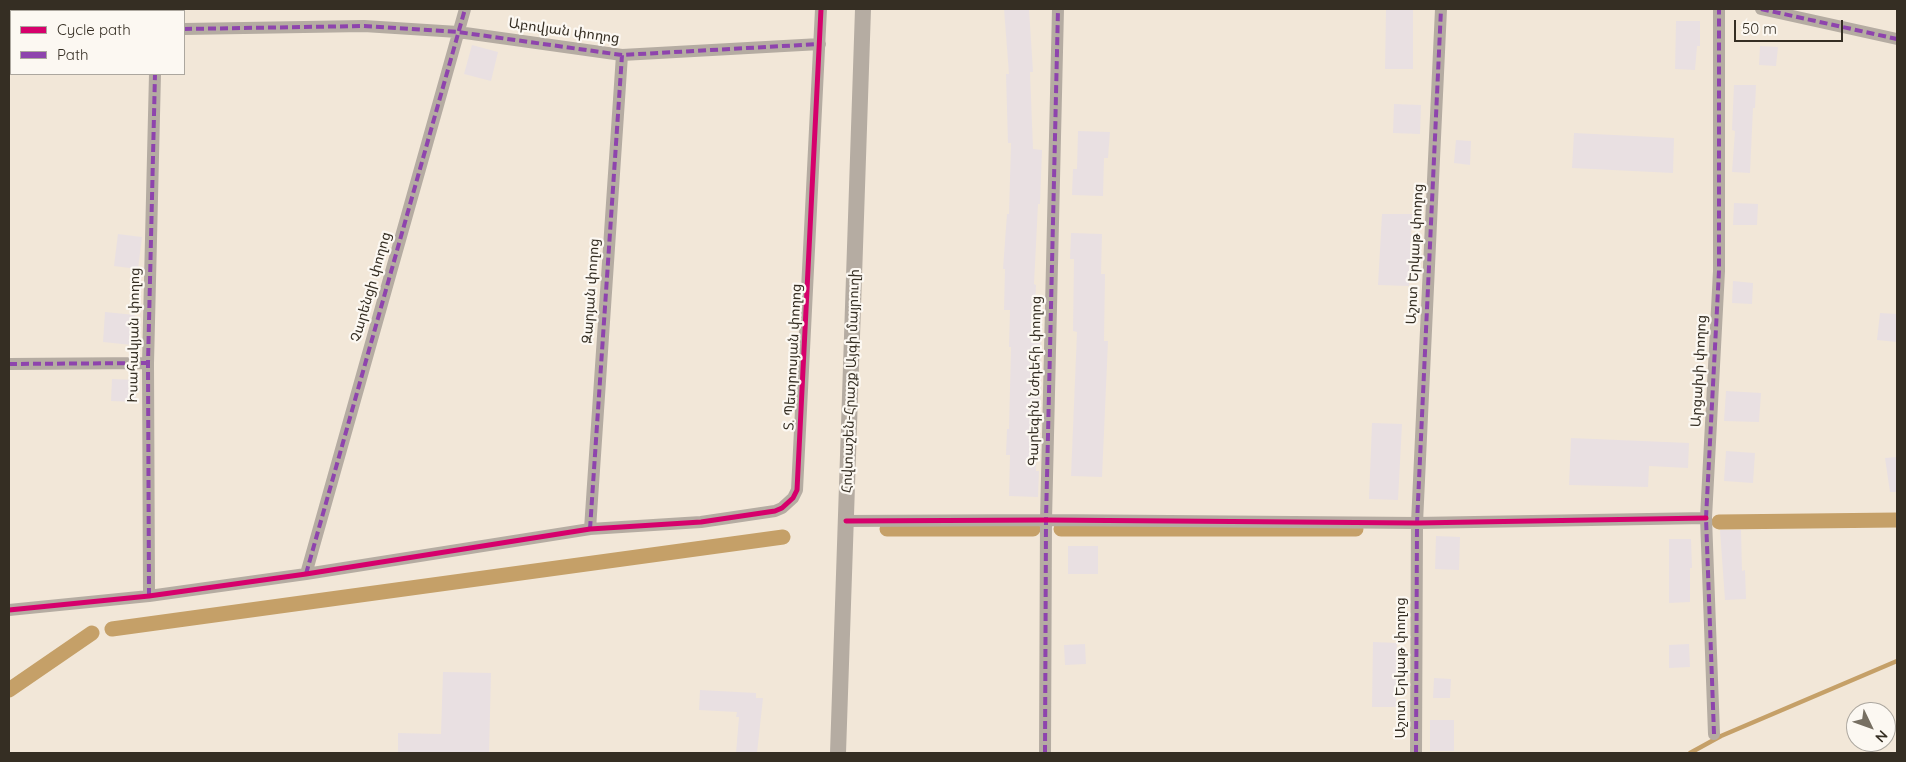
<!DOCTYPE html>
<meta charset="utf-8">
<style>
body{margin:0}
#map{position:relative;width:1906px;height:762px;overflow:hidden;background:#f2e7d8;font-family:Quicksand,sans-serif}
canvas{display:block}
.frame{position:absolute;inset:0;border:10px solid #352e23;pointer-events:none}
.legend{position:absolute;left:10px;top:10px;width:175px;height:65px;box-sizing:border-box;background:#fcf8f2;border:1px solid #aca79f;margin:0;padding:6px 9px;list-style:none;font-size:15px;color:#352e23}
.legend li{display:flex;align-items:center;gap:10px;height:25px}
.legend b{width:25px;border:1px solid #aca79f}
.north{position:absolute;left:1846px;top:702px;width:50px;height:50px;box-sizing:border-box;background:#fcf8f2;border:1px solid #aca79f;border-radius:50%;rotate:132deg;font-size:14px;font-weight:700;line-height:20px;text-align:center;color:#352e23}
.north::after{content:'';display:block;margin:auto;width:18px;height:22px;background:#776f62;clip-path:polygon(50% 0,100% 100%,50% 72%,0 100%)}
.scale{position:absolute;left:1734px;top:20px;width:109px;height:22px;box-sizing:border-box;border:2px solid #352e23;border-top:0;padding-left:6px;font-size:15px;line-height:18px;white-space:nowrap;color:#352e23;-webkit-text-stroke:4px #fcf8f2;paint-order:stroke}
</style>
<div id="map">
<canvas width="1906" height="762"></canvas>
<div class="frame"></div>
<ul class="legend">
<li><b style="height:6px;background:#d6006c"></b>Cycle path</li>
<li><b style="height:6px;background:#8e44ad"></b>Path</li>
</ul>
<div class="north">N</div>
<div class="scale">50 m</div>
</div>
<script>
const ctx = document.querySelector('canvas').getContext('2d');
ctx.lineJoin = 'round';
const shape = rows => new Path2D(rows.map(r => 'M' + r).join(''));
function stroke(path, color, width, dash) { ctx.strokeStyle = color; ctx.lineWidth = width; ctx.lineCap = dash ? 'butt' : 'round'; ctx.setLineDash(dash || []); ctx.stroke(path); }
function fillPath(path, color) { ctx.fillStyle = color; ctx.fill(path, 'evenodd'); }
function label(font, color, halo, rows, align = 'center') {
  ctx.font = font + ' Quicksand,"Noto Sans Armenian",sans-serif'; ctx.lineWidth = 4.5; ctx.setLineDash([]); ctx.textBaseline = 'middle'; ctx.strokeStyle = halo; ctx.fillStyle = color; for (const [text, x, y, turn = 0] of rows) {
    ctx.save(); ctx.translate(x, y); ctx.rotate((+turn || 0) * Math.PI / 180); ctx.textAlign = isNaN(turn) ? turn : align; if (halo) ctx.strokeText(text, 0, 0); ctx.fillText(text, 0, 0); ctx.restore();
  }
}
stroke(shape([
 [1690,753,1721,736,1897,661]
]), '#c5a068', 4.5);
stroke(shape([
 [1719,522,1897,520],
 [887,529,1033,529],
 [1061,529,1356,529],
 [112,629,783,537],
 [9,690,92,633]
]), '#c5a068', 15);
fillPath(shape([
 [1004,9,1029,9,1033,72,1030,72,1033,149,1042,150,1040,204,1038,204,1034,284,1036,285,1034,322,1041,322,1040,423,1038,423,1036,471,1039,471,1038,497,1009,496,1010,455,1006,455,1007,429,1009,429,1011,347,1009,347,1010,310,1004,310,1005,269,1003,269,1007,214,1009,214,1011,143,1008,143,1006,74,1009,74],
 [1386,9,1413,9,1413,69,1385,69],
 [1676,21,1700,21,1700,46,1697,46,1695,70,1675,69],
 [472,45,498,52,491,81,464,74],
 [1760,46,1778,47,1776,66,1759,65],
 [1734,85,1756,85,1755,108,1753,108,1750,173,1732,172,1735,131,1732,130],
 [1394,104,1421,105,1420,134,1393,133],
 [1078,131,1110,132,1108,158,1104,158,1103,196,1072,195,1073,169,1077,169],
 [1574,133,1674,138,1673,173,1572,168],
 [1456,140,1471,141,1470,165,1454,163],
 [1734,203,1758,204,1757,225,1733,225],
 [1382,214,1412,214,1409,286,1378,285],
 [1071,233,1102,234,1101,274,1105,274,1104,341,1108,341,1102,477,1071,476,1077,332,1073,331,1074,259,1070,259],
 [118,234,142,237,138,269,114,266],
 [1733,281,1753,283,1752,304,1732,303],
 [105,312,135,315,132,345,103,342],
 [1880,313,1897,314,1897,342,1877,340],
 [112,379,136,380,136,402,111,401],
 [1726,391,1761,393,1759,422,1724,421],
 [1372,423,1402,424,1398,500,1369,499],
 [1571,438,1689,443,1688,468,1649,466,1648,487,1569,485],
 [1726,451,1755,453,1753,483,1724,481],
 [1897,457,1897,492,1890,492,1885,458],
 [1720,530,1741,530,1742,571,1745,570,1746,599,1725,600],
 [1436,536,1460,537,1459,570,1435,569],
 [1669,539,1691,539,1692,568,1690,568,1690,602,1669,603],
 [1068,546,1098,546,1098,574,1068,574],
 [1373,642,1397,643,1396,707,1372,707],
 [1085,644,1086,664,1065,665,1064,645],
 [1689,644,1690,667,1669,668,1669,645],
 [443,672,491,673,489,753,398,753,398,733,441,734],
 [1434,678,1451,679,1450,698,1433,698],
 [700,690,756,693,756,698,763,698,757,753,736,753,739,717,736,717,737,712,699,710],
 [1430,720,1454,720,1454,751,1430,751]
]), '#e9e0e2');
stroke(shape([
 [1761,9,1897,39],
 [156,11,156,9],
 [184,29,364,26,458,32,622,55,820,44],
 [9,43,11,43],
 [9,364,148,363],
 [846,521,1046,520,1417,523,1706,518],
 [590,529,622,55],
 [306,574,465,9],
 [149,596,148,363,155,74],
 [9,610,149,596,306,574,590,529,701,522,775,511,782,508,793,498,797,490,821,9],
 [1714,734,1706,518,1719,271,1719,9],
 [1045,753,1046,520,1058,9],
 [1416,753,1417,523,1441,9]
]), '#b5aca2', 12);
stroke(shape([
 [838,753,863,9]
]), '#b5aca2', 16);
stroke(shape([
 [1761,9,1897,39],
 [156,11,156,9],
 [184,29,364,26,458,32,622,55,820,44],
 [9,43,11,43],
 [9,364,148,363],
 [590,529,622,55],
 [306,574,465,9],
 [149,596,148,363,155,74],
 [1714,734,1706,518,1719,271,1719,9],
 [1045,753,1046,520,1058,9],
 [1416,753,1417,523,1441,9]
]), '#8e44ad', 4, [8, 4]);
stroke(shape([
 [846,521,1046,520,1417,523,1706,518],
 [9,610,149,596,306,574,590,529,701,522,775,511,782,508,793,498,797,490,821,9]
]), '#d6006c', 5);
label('14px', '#352e23', '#fcf8f2', [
 ["Աբովյան փողոց",564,31,8],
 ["Աշոտ Երկաթ փողոց",1415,254,-87],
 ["Չարենցի փողոց",371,287,-74],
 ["Զարյան փողոց",591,291,-86],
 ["Իսահակյան փողոց",134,335,-89],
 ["Տ. Պետրոսյան փողոց",793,357,-87],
 ["Արցախի փողոց",1699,371,-87],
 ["Հովտաշեն-Հրաշք Այգի մայրուղի",851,381,-88],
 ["Գարեգին Նժդեհի փողոց",1035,381,-89],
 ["Աշոտ Երկաթ փողոց",1401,668,-90]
]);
</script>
